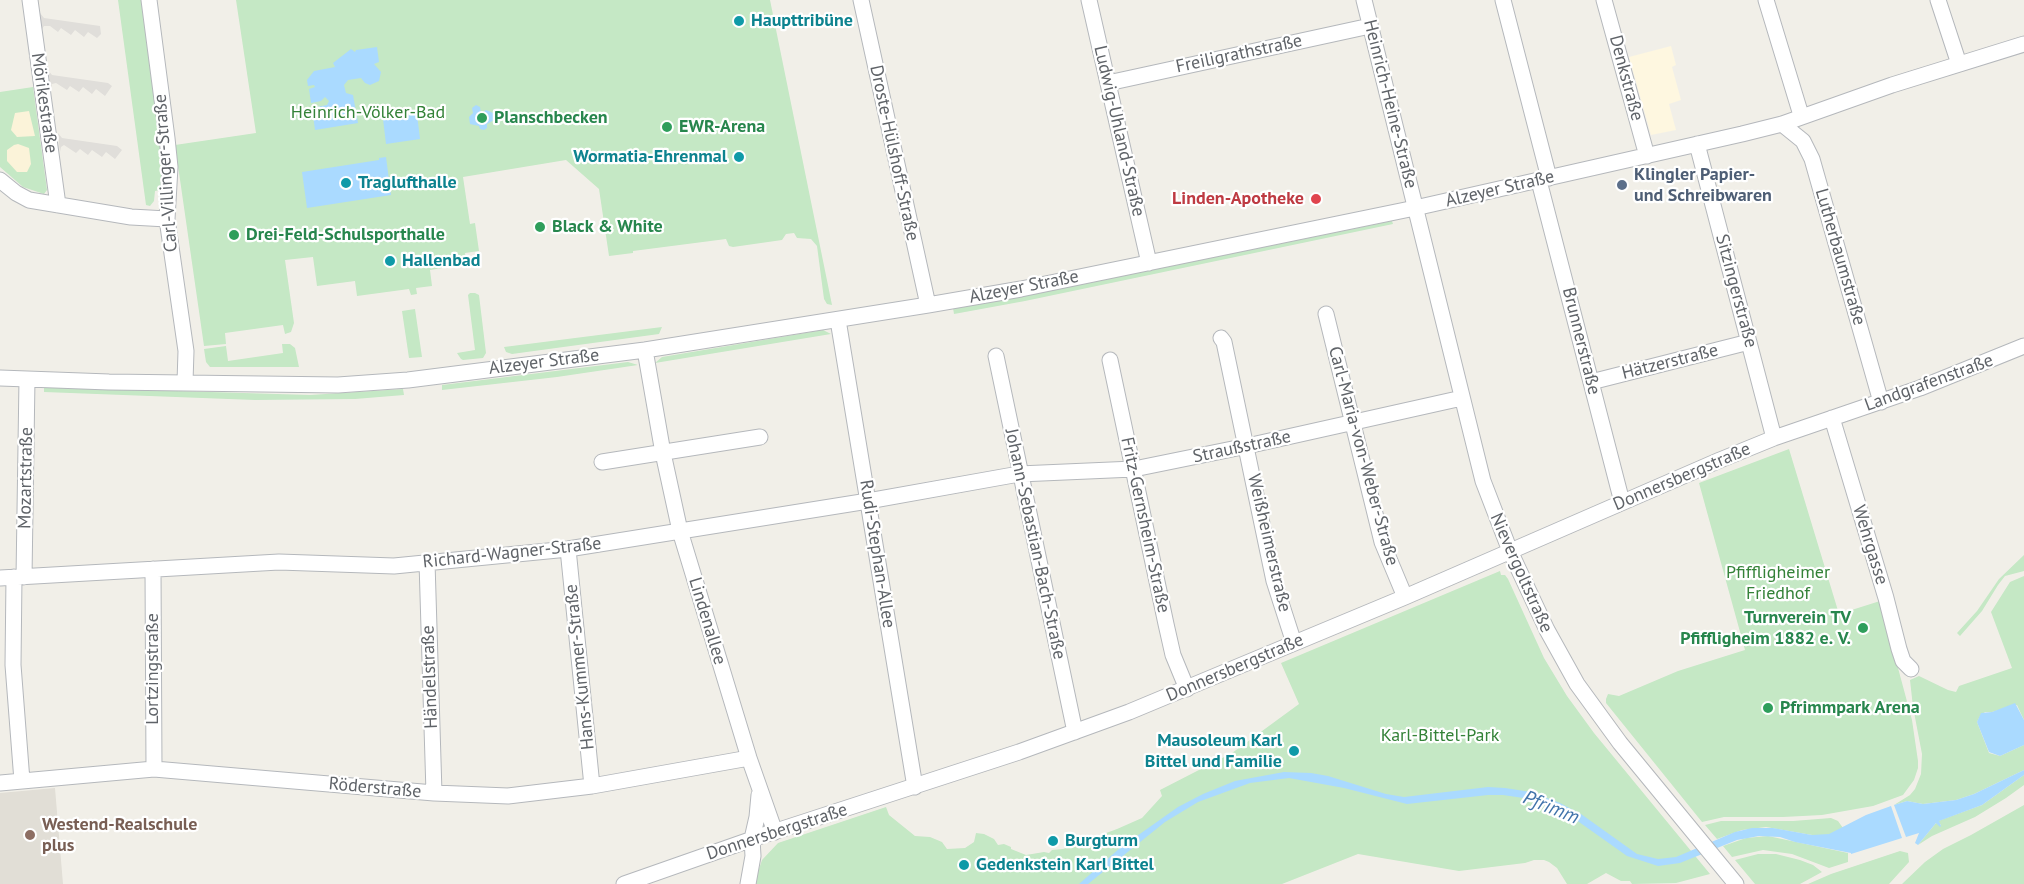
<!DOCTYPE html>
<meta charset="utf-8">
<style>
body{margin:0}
canvas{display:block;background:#f1efe8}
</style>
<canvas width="2024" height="884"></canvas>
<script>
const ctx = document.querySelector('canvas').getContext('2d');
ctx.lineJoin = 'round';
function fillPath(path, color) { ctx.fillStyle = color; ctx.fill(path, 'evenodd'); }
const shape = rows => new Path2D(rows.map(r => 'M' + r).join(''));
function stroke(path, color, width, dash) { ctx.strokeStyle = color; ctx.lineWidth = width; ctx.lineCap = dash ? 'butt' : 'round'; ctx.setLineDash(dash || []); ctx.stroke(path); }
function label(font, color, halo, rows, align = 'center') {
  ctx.font = font + ' "PT Sans",sans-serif'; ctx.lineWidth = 4.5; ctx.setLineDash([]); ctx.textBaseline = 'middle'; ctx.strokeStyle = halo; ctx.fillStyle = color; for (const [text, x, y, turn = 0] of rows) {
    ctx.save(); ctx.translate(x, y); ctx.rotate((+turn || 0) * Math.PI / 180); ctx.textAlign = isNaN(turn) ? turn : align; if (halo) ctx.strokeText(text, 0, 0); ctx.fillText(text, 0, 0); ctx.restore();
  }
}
fillPath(shape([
 [1671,46,1676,65,1672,67,1681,100,1669,104,1676,130,1651,135,1629,57]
]), '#fef7e0');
fillPath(shape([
 [40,13,44,18,100,26,101,34,97,38,88,32,84,37,75,30,71,35,61,28,58,32,50,26,44,26,42,29],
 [48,70,52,75,108,83,112,86,105,96,96,89,92,94,83,87,79,92,70,86,67,90,56,83,52,84,51,89],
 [58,133,62,138,117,146,122,150,115,159,106,152,102,157,92,150,88,155,80,149,76,153,64,145,61,147,60,152]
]), '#e0deda');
fillPath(shape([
 [55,788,63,884,0,884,0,793]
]), '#e1ded6');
fillPath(shape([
 [118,0,144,0,164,177,160,190,155,191,154,201,150,206,146,205],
 [236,0,770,0,832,305,827,304,824,299,817,246,811,239,797,238,794,233,786,234,782,240,733,247,729,246,726,239,633,251,633,253,609,256,599,189,566,160,463,177,470,224,475,223,479,251,465,253,467,264,430,270,432,286,416,288,417,294,411,295,409,289,357,296,355,281,317,286,313,257,285,260,294,323,291,332,285,334,283,325,225,333,226,344,204,346,175,145,256,133],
 [33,87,47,190,44,194,23,187,0,167,0,92],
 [1392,221,1393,224,1025,301,954,314,953,308,1038,293],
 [470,293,475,293,479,295,486,353,483,358,463,360,461,359,457,353,475,350,468,295],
 [415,309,422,357,409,358,402,311],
 [662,327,659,334,512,354,506,352,504,347],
 [823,330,831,334,655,363,662,357],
 [282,344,290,344,295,348,299,367,210,367,206,362,204,349,226,346,228,361,283,353],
 [628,362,638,365,557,377,442,390,442,385],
 [44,387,310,395,403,389,404,395,355,399,255,400,44,392],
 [1789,449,1839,614,1880,601,1912,720,1918,761,1918,768,1914,780,1903,795,1873,806,1822,815,1783,817,1724,817,1702,822,1606,703,1606,699,1608,694,1619,696,1678,671,1745,650,1699,483],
 [2024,555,2024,571,2005,576,1998,585,1982,611,1960,636,1957,633,1977,611,1999,579],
 [1500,571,1501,575,1505,575,1508,579,1544,658,1567,696,1594,733,1710,874,1676,883,1632,884,1630,881,1621,881,1606,873,1587,884,1567,884,1557,868,1549,862,1544,860,1534,860,1525,863,1459,871,1358,854,1282,884,754,884,762,860,778,843,886,807,889,815,915,836,930,837,942,842,947,849,965,848,974,842,976,833,984,834,994,839,998,845,1004,844,1011,847,1011,849,1026,855,1044,852,1049,853,1052,850,1063,849,1117,829,1142,818,1162,796,1160,790,1232,753,1299,704,1281,663],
 [2024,576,2024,720,2017,705,1992,712,1985,712,1980,716,1977,722,1989,753,2000,756,2024,745,2024,770,1974,794,1956,800,1923,804,1907,801,1894,805,1910,795,1915,789,1921,774,1922,754,1913,707,1910,680,1919,676,1948,690,1956,692,1959,686,2012,668,1991,612,2010,582],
 [2024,775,2024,785,2006,798,1975,817,1932,836,1918,845,1936,823,1941,825,1938,821,1982,805],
 [2024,805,2024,884,1902,884,1925,862,1943,849,1971,835],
 [1831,818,1838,821,1843,828,1829,835,1812,835,1766,827,1742,830,1717,839,1705,825,1721,821,1793,821],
 [1768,836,1848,853,1848,862,1829,868,1792,854,1763,850,1732,857,1723,846,1746,838],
 [1900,851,1908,853,1909,862,1889,884,1808,884,1831,874],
 [1758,854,1776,854,1800,860,1813,865,1822,872,1800,884,1755,884,1735,860]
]), '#c5e8c5');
fillPath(shape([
 [29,111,35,136,17,137,11,130,15,113],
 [18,144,29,148,31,164,27,172,17,172,7,161,7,150,14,145]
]), '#fbf3d9');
fillPath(shape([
 [377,47,379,62,374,64,381,72,379,81,370,85,365,83,361,78,348,80,344,85,346,93,353,95,358,123,315,130,312,108,327,105,329,101,325,97,321,101,311,103,309,89,315,87,314,85,308,86,307,80,314,71,335,67,333,63,351,49,355,52,356,50],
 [476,105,480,107,481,113,486,110,493,113,494,120,487,124,487,128,484,130,480,129,479,126,470,124,469,117,473,113,472,108],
 [417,114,420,139,386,144,383,119],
 [386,157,391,195,307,208,302,172,379,160,379,158],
 [2015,703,2024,720,2024,745,2000,756,1989,752,1977,722,1981,713,1992,712],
 [2024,770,2024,775,1982,805,1939,821,1941,826,1940,827,1936,823,1918,845,1915,843,1919,833,1906,837,1894,805,1907,801,1923,804,1956,800,1974,794],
 [1284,772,1311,773,1328,776,1386,794,1404,797,1488,787,1505,788,1531,792,1560,803,1581,814,1637,854,1658,859,1676,857,1735,832,1752,828,1773,828,1812,835,1829,834,1866,815,1891,806,1902,838,1851,854,1851,853,1795,842,1780,837,1759,836,1737,840,1680,863,1658,866,1627,856,1572,817,1530,799,1503,795,1488,795,1407,804,1344,788,1289,778,1250,783,1198,802,1165,822,1088,884,1079,884,1120,848,1178,807,1203,794,1235,781]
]), '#aadaff');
const minor = shape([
 [30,0,58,205],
 [149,0,167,138,170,167,167,219,186,351,185,382],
 [861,0,928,305],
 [1089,0,1149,263],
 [1364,0,1483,481,1510,551,1547,630,1577,684,1620,743,1736,884],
 [1503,0,1549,178],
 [1604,0,1647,156],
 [1766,0,1801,115],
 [1938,0,1959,64],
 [1108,83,1370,26],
 [1782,124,1803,141,1812,159,1881,402],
 [1697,144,1774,438],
 [0,180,16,193,29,200,131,217,167,219],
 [1539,181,1622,502],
 [1326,314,1382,542,1405,597],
 [838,320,915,787],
 [1221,338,1224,342,1274,581,1294,643],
 [645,350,663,453,680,531,749,758,775,832],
 [996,356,1075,732],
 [1110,360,1166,624,1173,655,1187,689],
 [0,378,109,382,338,385,408,380,645,350,928,305,1021,289,1415,208,1742,134,1782,124,1892,85,2024,44],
 [1591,382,1749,342],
 [1832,418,1886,598,1899,649,1903,661,1911,669],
 [602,462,760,437],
 [568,549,592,786],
 [427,562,434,793],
 [153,569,154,769],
 [14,577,13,665,22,781],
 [24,577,27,379],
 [0,578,279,562,394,566,568,549,868,501,1019,474,1134,469,1247,446,1462,398],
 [0,783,154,769,434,793,508,796,592,786,749,758],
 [624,884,761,836,1019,752,1129,712,1405,597,1720,460,1774,438,1920,388,2024,346],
 [748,884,753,856,752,839,757,817,759,795]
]);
stroke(minor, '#b5b8bc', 17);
stroke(minor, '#fff', 15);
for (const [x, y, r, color] of [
 [739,21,6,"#0f9aa8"],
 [482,118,6,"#2e9e5b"],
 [667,127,6,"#2e9e5b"],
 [739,157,6,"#0f9aa8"],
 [346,183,6,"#0f9aa8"],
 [1622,185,6,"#5c6f8a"],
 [1316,199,6,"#e0444e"],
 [540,227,6,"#2e9e5b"],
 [234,235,6,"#2e9e5b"],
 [390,261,6,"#0f9aa8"],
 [1863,628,6,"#2e9e5b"],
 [1768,708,6,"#2e9e5b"],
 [1294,751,6,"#0f9aa8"],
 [30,835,6,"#8d6e63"],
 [1053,841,6,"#0f9aa8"],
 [964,865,6,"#0f9aa8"]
]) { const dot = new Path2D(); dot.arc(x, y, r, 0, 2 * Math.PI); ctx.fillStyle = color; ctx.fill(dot); stroke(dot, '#fff', 2); }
label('bold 18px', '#0d838f', '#fff', [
 ["Haupttribüne",751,21],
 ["Wormatia-Ehrenmal",727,157,"right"],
 ["Traglufthalle",358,183],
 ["Hallenbad",402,261],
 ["Mausoleum Karl",1282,741,"right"],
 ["Bittel und Familie",1282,762,"right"],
 ["Burgturm",1065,841],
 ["Gedenkstein Karl Bittel",976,865]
], 'left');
label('18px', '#5f6368', '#fff', [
 ["Freiligrathstraße",1239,54,-12],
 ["Denkstraße",1626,78,75],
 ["Mörikestraße",44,103,82],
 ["Heinrich-Heine-Straße",1390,104,76],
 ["Ludwig-Uhland-Straße",1119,131,77],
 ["Droste-Hülshoff-Straße",894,153,78],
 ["Carl-Villinger-Straße",166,173,-94],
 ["Alzeyer Straße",1500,189,-13],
 ["Lutherbaumstraße",1840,257,74],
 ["Alzeyer Straße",1024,287,-11],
 ["Sitzingerstraße",1736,291,75],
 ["Brunnerstraße",1581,341,76],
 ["Alzeyer Straße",544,362,-7],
 ["Hätzerstraße",1670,362,-14],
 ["Landgrafenstraße",1929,383,-20],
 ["Straußstraße",1242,447,-12],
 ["Carl-Maria-von-Weber-Straße",1363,456,75],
 ["Donnersbergstraße",1682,477,-23],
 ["Mozartstraße",26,478,-89],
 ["Fritz-Gernsheim-Straße",1145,525,78],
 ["Weißheimerstraße",1269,543,77],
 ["Johann-Sebastian-Bach-Straße",1035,544,78],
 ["Wehrgasse",1870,545,73],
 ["Richard-Wagner-Straße",512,553,-6],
 ["Rudi-Stephan-Allee",877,554,81],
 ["Nievergoltstraße",1521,573,66],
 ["Lindenallee",707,621,73],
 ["Hans-Kummer-Straße",580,667,-96],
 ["Donnersbergstraße",1235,668,-23],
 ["Lortzingstraße",153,669,-90],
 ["Händelstraße",430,677,-92],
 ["Röderstraße",375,788,5],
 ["Donnersbergstraße",777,832,-18]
]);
label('18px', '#348238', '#fff', [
 ["Heinrich-Völker-Bad",368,113],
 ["Pfiffligheimer",1778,573],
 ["Friedhof",1778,594],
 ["Karl-Bittel-Park",1440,736]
]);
label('bold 18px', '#27864d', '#fff', [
 ["Planschbecken",494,118],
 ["EWR-Arena",679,127],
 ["Black & White",552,227],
 ["Drei-Feld-Schulsporthalle",246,235],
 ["Turnverein TV",1851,618,"right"],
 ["Pfiffligheim 1882 e. V.",1851,639,"right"],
 ["Pfrimmpark Arena",1780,708]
], 'left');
label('bold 18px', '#4e5e75', '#fff', [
 ["Klingler Papier-",1634,175],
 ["und Schreibwaren",1634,196]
], 'left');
label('bold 18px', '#be3a42', '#fff', [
 ["Linden-Apotheke",1304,199]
], 'right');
label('bold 18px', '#785e54', '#fff', [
 ["Westend-Realschule",42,825],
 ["plus",42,846]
], 'left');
label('italic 20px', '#4174aa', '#fff', [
 ["Pfrimm",1551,808,22]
]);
</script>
